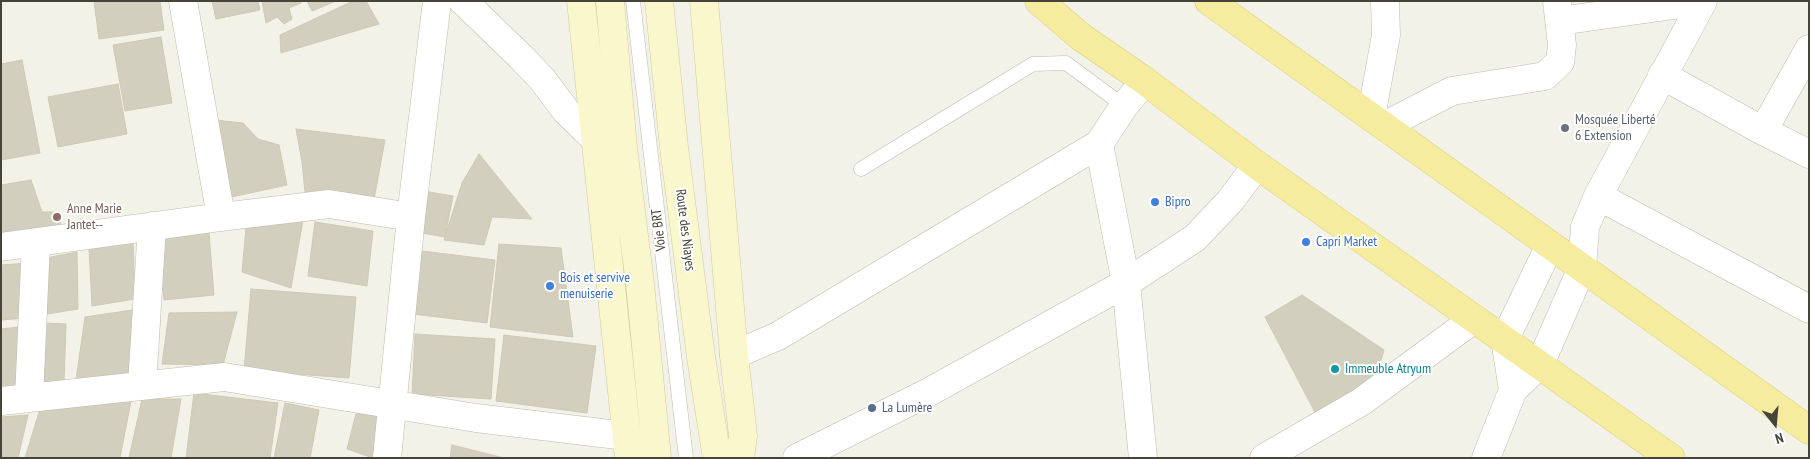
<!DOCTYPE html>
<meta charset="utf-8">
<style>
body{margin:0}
#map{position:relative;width:1810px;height:459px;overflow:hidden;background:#f3f2e9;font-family:"PT Sans Narrow",sans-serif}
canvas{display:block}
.frame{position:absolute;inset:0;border:2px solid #464338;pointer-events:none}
.north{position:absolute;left:1750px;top:399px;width:50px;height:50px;-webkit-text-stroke:4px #fff;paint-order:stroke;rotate:163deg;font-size:14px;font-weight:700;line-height:20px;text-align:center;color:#464338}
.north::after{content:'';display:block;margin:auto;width:18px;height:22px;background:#464338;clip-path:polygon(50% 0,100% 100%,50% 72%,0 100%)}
</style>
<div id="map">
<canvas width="1810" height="459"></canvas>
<div class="frame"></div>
<div class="north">N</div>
</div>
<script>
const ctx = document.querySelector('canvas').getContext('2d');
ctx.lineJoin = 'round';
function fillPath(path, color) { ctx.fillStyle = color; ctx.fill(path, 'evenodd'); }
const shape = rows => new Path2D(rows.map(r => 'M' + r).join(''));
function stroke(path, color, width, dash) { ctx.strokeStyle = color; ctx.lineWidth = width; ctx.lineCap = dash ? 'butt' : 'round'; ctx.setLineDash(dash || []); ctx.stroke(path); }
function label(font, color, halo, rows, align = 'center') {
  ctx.font = font + ' "PT Sans Narrow",sans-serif'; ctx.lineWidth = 4; ctx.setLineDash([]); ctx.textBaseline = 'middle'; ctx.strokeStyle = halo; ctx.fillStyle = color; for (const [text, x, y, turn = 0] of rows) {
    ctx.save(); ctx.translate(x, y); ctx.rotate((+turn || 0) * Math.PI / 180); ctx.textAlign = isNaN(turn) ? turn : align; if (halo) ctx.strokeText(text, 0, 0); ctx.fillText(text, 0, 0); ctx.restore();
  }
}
const building = shape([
 [94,1,160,1,164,30,99,39,94,1],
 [212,1,258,1,260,10,216,19,212,1],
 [262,1,300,1,301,3,289,8,292,19,284,24,277,17,266,23,262,1],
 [307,1,336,1,312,11,307,1],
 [353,1,366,1,379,24,281,53,280,35,353,1],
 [161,37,172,103,125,111,113,45,161,37],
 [22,60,40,153,1,160,1,64,22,60],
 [118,84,127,134,58,147,48,97,118,84],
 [206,119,243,123,258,139,279,145,287,185,222,199,206,119],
 [296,129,385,140,373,205,305,192,302,162,296,129],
 [479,154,532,219,492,217,484,245,444,240,462,183,479,154],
 [31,180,42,212,59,212,62,233,1,242,1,185,31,180],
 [429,192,453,196,445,237,422,233,429,192],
 [303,220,291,288,242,272,246,227,303,220],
 [315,222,373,231,367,286,308,276,315,222],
 [209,233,214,295,164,300,159,238,209,233],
 [133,241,135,299,92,306,89,248,133,241],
 [499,244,561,248,573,337,490,327,499,244],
 [422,251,495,260,487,323,413,314,422,251],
 [77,252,78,309,41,315,41,259,77,252],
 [29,263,25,318,1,320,1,265,29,263],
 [251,289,356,297,349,378,244,370,251,289],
 [1302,295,1384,350,1373,388,1319,420,1265,317,1302,295],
 [139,309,130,374,76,380,85,317,139,309],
 [237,312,223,365,162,364,169,313,237,312],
 [44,323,66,324,64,383,41,383,44,323],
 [28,326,24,384,1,387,1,329,28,326],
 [415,334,495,339,491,399,412,394,415,334],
 [504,335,596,346,587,413,496,401,504,335],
 [194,393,278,403,270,458,186,458,194,393],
 [142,399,181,399,171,458,129,458,142,399],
 [131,401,120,458,25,458,40,409,131,401],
 [285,403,319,410,310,458,274,458,285,403],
 [378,413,373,458,347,449,356,414,378,413],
 [28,415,18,458,1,458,1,417,28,415],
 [452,445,504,458,450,458,452,445]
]);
fillPath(building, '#d3cfbf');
stroke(building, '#cec8b3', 1);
const service = shape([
 [633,1,686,458],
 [861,169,1033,64,1066,63,1124,106]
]);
const minor = shape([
 [183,1,221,217],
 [463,1,521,57,542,79,566,111,596,140],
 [1560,21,1702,1],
 [1662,75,1763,131,1809,154],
 [1371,117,1386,35,1385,1],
 [1384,126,1452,91,1545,76,1560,62,1562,45,1557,1],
 [1763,131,1809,49],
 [1099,144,1126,283,1143,458],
 [1598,196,1809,309],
 [1,247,221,217,329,204,411,217],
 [1582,268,1585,227,1598,196,1703,1],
 [734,355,778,336,1099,144,1124,106,1145,81],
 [142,386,152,226],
 [29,398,36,243],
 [1,401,224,377,476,418,626,436],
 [387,458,411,217,437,1],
 [797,458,929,392,1126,283,1195,238,1230,201,1257,165],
 [1264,458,1361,402,1474,319]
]);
const tertiary = shape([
 [1513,390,1505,339,1550,245],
 [1486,458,1513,390,1540,364,1582,268]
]);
const secondary = shape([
 [581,1,629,458],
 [610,1,623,148,640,284,657,458],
 [659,1,674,147,701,357,717,458],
 [704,1,734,355,743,436,740,458]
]);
const primary = shape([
 [1039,1,1081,37,1145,81,1257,165,1671,458],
 [1209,1,1809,430]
]);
stroke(service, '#bebbac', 15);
stroke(minor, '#bebbac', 29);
stroke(tertiary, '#bebbac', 29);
stroke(secondary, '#cfca9c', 29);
stroke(primary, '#d9cc70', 29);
stroke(service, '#fff', 14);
stroke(minor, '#fff', 28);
stroke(tertiary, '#fff', 28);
stroke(secondary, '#faf7cc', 28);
stroke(primary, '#f5ec9f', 28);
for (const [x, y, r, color] of [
 [1565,128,5,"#6b7280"],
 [1155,202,5,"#3f7fe0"],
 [57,217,5,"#8d6e63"],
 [1306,242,5,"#3f7fe0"],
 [550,286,5,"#3f7fe0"],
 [1335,369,5,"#0f9aa8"],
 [872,408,5,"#5c6f8a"]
]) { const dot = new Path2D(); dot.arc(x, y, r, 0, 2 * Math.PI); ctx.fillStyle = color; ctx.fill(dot); stroke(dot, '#fff', 2); }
label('14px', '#5b616d', '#fff', [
 ["Mosquée Liberté",1575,120],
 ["6 Extension",1575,136]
], 'left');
label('14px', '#366cbe', '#fff', [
 ["Bipro",1165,202],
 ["Capri Market",1316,242],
 ["Bois et servive",560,278],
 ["menuiserie",560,294]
], 'left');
label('14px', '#785e54', '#fff', [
 ["Anne Marie",67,209],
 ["Jantet--",67,225]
], 'left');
label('14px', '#464338', '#fff', [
 ["Voie BRT",659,230,-97],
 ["Route des Niayes",685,230,83]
]);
label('14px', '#0d838f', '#fff', [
 ["Immeuble Atryum",1345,369]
], 'left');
label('14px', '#4e5e75', '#fff', [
 ["La Lumère",882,408]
], 'left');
</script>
